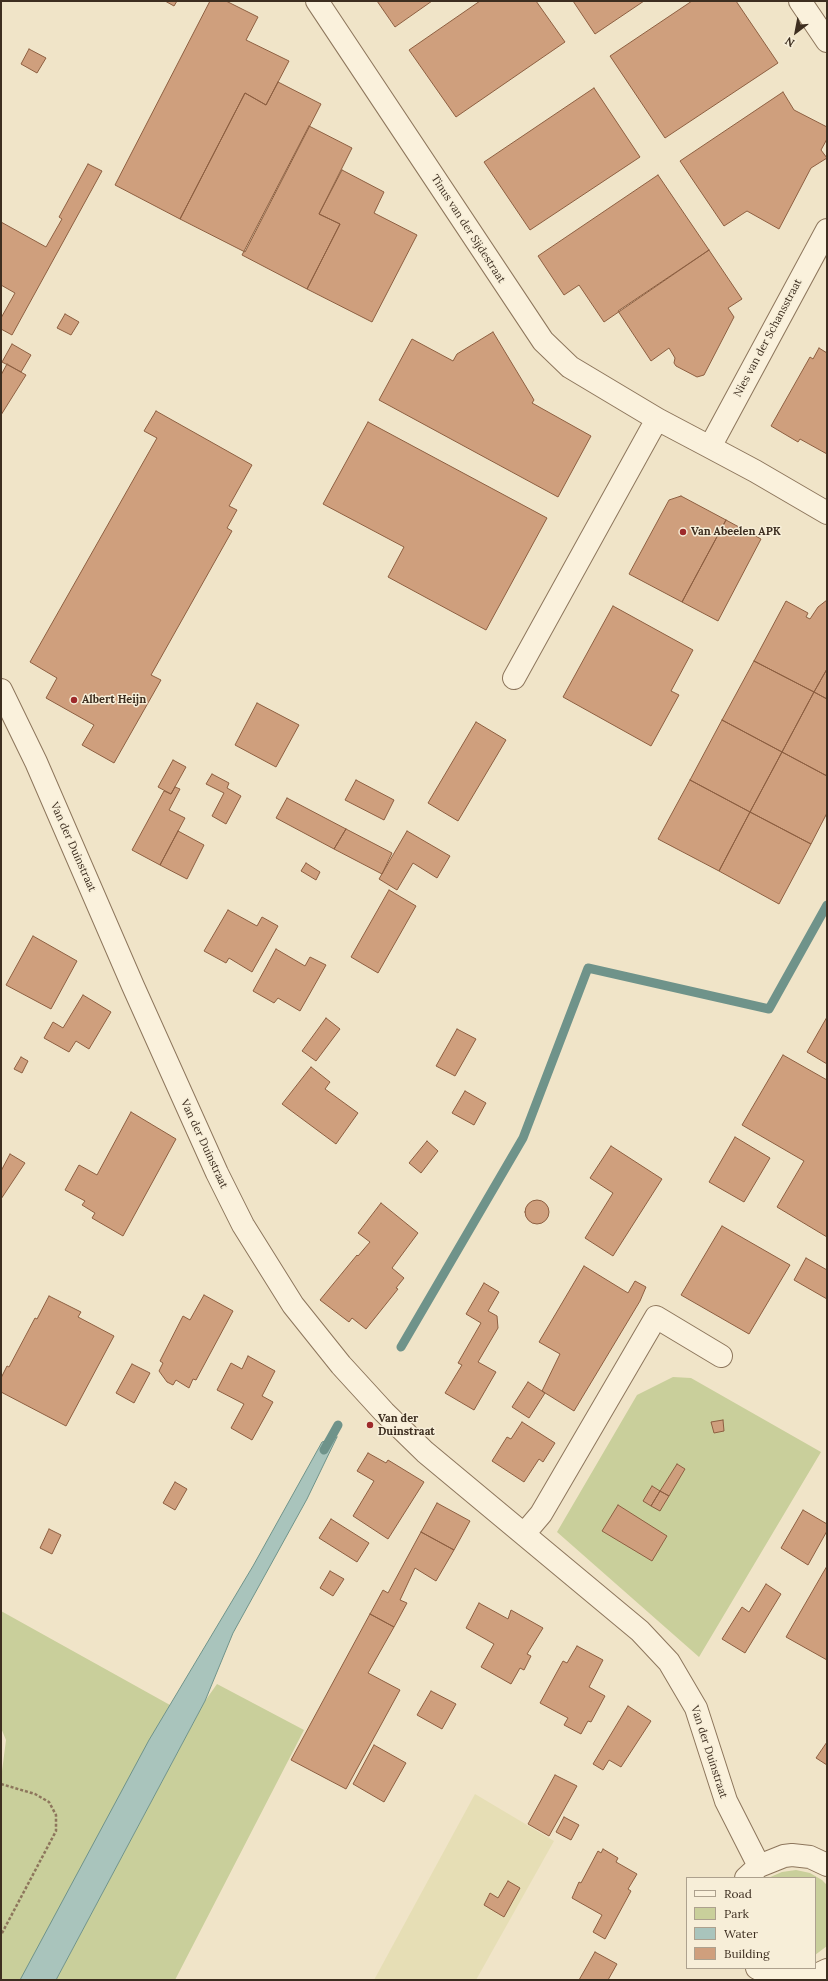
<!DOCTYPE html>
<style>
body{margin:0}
#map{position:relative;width:828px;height:1981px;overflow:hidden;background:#f0e4c8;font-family:Lora,serif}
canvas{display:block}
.frame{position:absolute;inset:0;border:2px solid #3d2e20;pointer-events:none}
.legend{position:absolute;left:686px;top:1877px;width:130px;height:92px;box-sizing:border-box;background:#f7eed8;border:1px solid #ada18e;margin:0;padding:5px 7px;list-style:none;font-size:12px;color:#3d2e20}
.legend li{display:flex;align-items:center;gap:8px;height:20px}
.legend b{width:20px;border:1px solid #ada18e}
.north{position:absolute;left:776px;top:12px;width:40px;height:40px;-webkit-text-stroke:3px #f7eed8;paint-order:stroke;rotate:212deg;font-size:11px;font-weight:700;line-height:16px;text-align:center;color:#3d2e20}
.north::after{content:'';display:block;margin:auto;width:14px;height:18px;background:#3d2e20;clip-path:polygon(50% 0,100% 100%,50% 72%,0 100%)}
</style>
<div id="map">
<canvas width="828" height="1981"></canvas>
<div class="frame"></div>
<ul class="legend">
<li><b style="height:5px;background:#faf1dc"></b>Road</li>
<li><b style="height:11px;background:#c9cf9b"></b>Park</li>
<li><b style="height:11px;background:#a9c4bc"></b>Water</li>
<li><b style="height:11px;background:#cf9f7d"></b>Building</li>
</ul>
<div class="north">N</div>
</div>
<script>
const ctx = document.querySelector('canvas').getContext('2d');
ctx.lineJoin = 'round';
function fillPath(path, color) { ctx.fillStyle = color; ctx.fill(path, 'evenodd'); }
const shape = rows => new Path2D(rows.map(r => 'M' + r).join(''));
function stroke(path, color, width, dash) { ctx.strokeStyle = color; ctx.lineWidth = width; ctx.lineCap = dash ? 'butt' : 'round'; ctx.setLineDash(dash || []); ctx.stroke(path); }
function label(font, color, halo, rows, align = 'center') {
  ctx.font = font + ' Lora,serif'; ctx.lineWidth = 3; ctx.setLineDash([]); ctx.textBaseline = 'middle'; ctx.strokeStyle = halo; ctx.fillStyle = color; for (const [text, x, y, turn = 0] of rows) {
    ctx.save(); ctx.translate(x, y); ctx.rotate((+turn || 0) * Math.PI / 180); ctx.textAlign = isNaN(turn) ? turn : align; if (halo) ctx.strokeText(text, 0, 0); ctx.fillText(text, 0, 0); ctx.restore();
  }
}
fillPath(shape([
 [475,1794,554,1841,476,1980,374,1980]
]), '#e6deb5');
fillPath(shape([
 [673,1377,691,1378,821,1452,699,1657,557,1532,637,1395],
 [1,1611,170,1705,22,1980,1,1980,1,1779,6,1740,1,1728],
 [217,1684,304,1730,175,1980,56,1980,205,1701],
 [796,1870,810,1873,822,1880,827,1885,827,1946,815,1955,815,1878,768,1878,782,1872]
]), '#c9cf9b');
const water = shape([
 [337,1437,307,1499,233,1633,205,1701,56,1980,20,1980,149,1740,253,1566,322,1442,337,1437]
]);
fillPath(water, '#a9c4bc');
stroke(water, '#6f938a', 1);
stroke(shape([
 [401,1347,523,1138,588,968,769,1009,827,905],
 [324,1450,338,1425]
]), '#6f938a', 9);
const building = shape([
 [165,1,177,1,174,6,165,1],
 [210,1,226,1,258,17,246,40,289,61,266,105,245,93,180,219,115,185,210,1],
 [377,1,432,1,395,27,377,1],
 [480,1,536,1,565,42,456,117,409,50,480,1],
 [573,1,644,1,595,34,573,1],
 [692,1,736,1,778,63,665,138,610,56,692,1],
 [29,49,46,58,37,73,21,64,29,49],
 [278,82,321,104,245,252,180,219,245,93,266,105,278,82],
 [594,88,640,157,530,230,484,162,594,88],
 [783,92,794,110,827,127,827,139,821,150,827,158,811,168,779,229,747,211,724,226,680,161,783,92],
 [309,126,352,148,319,214,340,224,307,289,242,255,309,126],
 [88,164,102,171,12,335,1,329,1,318,15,293,1,285,1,222,46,247,62,219,59,217,88,164],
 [342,170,384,192,374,213,417,235,372,322,307,289,340,224,319,214,342,170],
 [658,175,709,250,604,322,579,285,564,295,538,256,658,175],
 [709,250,742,299,728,308,734,317,704,375,697,377,676,366,674,363,675,358,669,348,651,361,618,311,709,250],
 [65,314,79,322,71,335,57,328,65,314],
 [493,332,534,400,532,403,591,436,558,497,379,400,412,339,453,361,457,354,493,332],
 [12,344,31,355,21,372,2,362,12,344],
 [819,348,827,353,827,454,800,439,798,442,771,426,810,357,813,359,819,348],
 [7,364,26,375,1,415,1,375,7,364],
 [156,411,252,465,229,506,237,510,227,528,232,531,151,675,161,680,114,763,82,745,94,725,46,698,57,678,30,662,157,438,144,431,156,411],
 [368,422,547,518,486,630,388,577,404,547,323,504,368,422],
 [681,496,726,520,682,602,629,574,669,500,681,496],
 [726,520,761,539,718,621,682,602,726,520],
 [827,600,827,669,814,692,754,661,786,601,808,613,806,617,810,619,818,607,827,600],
 [613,606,693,650,671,691,679,695,651,746,563,697,613,606],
 [754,661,814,692,782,752,722,720,754,661],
 [827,669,827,699,814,692,827,669],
 [814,692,827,699,827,776,782,752,814,692],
 [257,703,299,725,276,767,235,745,257,703],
 [722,720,782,752,750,812,690,780,722,720],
 [476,722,506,740,458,821,428,803,476,722],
 [782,752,827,776,827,813,811,844,750,812,782,752],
 [173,760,186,767,171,794,158,787,173,760],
 [212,774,229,783,227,788,241,796,226,824,212,816,224,793,206,784,212,774],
 [356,780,394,800,384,820,345,800,356,780],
 [690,780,750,812,719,871,658,839,690,780],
 [175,787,180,789,169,810,185,818,160,865,132,850,164,791,171,794,175,787],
 [287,798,346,829,334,849,276,818,287,798],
 [750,812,811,844,779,904,719,871,750,812],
 [346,829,392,853,382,874,334,849,346,829],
 [178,831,204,845,187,879,160,865,178,831],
 [407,831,450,856,437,878,413,863,397,890,379,879,407,831],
 [306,863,320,872,316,880,301,871,306,863],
 [389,890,416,906,378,973,351,957,389,890],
 [228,910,257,926,262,917,278,926,252,972,229,958,226,963,204,951,228,910],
 [33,936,77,961,51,1009,6,985,33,936],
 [276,949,305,966,310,957,326,965,300,1011,278,998,274,1003,253,991,276,949],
 [83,995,111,1012,89,1049,76,1041,69,1052,44,1038,53,1022,63,1028,83,995],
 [827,1017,827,1064,807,1052,827,1017],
 [326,1018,340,1029,316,1061,302,1051,326,1018],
 [457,1029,476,1039,455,1076,436,1066,457,1029],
 [783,1055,827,1080,827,1237,777,1207,804,1161,742,1125,783,1055],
 [21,1057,28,1061,22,1073,14,1069,21,1057],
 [311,1067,330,1082,325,1089,358,1113,336,1144,282,1104,311,1067],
 [465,1091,486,1103,474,1125,452,1113,465,1091],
 [131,1112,176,1139,123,1236,92,1218,95,1213,82,1205,85,1201,65,1190,79,1165,97,1175,131,1112],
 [735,1137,770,1158,744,1202,709,1182,735,1137],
 [427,1141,438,1151,421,1173,409,1163,427,1141],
 [611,1146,662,1179,613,1256,585,1238,613,1193,590,1178,611,1146],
 [10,1154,25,1163,1,1199,1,1171,10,1154],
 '525 1212a12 12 0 1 1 24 0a12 12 0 1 1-24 0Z',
 [381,1203,418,1233,392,1268,404,1278,396,1288,398,1289,366,1329,352,1318,349,1322,320,1300,357,1255,358,1256,370,1242,358,1233,381,1203],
 [722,1226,790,1265,749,1334,681,1295,722,1226],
 [806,1258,827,1270,827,1299,794,1280,806,1258],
 [584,1266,628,1293,635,1281,646,1287,640,1301,574,1411,542,1391,560,1354,539,1342,584,1266],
 [484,1283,499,1292,488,1311,497,1316,498,1328,478,1362,496,1372,474,1410,445,1393,462,1365,458,1363,481,1323,466,1314,484,1283],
 [204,1295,233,1311,196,1380,193,1379,189,1388,176,1380,173,1385,167,1382,159,1371,163,1363,160,1361,183,1316,190,1320,204,1295],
 [49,1296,81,1312,78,1317,114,1336,66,1426,1,1392,1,1378,7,1366,9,1367,35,1318,37,1319,49,1296],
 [248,1356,275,1371,262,1396,273,1402,252,1440,231,1428,244,1404,217,1390,231,1363,242,1369,248,1356],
 [132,1364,150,1373,134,1403,116,1393,132,1364],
 [528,1382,545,1393,529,1418,512,1407,528,1382],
 [723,1420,724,1431,714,1433,711,1422,723,1420],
 [522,1422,555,1443,543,1462,539,1459,524,1482,492,1461,507,1437,511,1439,522,1422],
 [368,1453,386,1463,388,1460,424,1482,388,1539,353,1516,374,1481,357,1471,368,1453],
 [677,1464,685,1469,669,1496,660,1491,677,1464],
 [175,1482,187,1489,175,1510,163,1503,175,1482],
 [652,1486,660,1491,651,1506,643,1501,652,1486],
 [660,1491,669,1496,660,1511,651,1506,660,1491],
 [437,1503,470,1521,454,1550,421,1532,437,1503],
 [618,1505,667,1536,652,1561,602,1531,618,1505],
 [803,1510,827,1524,827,1531,808,1565,781,1548,803,1510],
 [331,1519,369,1543,357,1562,319,1538,331,1519],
 [49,1529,61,1535,52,1554,40,1548,49,1529],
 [421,1532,454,1550,436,1581,415,1568,400,1600,407,1603,394,1627,370,1614,383,1590,388,1593,421,1532],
 [827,1566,827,1660,786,1637,827,1566],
 [330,1571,344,1579,333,1596,320,1588,330,1571],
 [766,1584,781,1594,745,1653,722,1639,742,1607,749,1612,766,1584],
 [479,1603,508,1619,511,1610,543,1628,527,1654,531,1656,524,1670,520,1668,511,1684,481,1667,494,1644,466,1628,479,1603],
 [370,1614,394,1627,368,1673,400,1690,346,1789,291,1760,370,1614],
 [577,1646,603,1660,589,1687,605,1696,591,1722,588,1721,581,1734,564,1725,568,1718,540,1703,563,1661,567,1663,577,1646],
 [431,1691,456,1704,442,1729,417,1715,431,1691],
 [628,1706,651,1721,621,1767,609,1760,603,1770,593,1764,628,1706],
 [827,1742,827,1765,816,1758,827,1742],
 [374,1745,406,1763,384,1802,353,1784,374,1745],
 [555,1775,577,1786,549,1836,528,1824,555,1775],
 [564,1817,579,1825,571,1840,556,1832,564,1817],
 [603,1849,618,1858,616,1862,637,1874,628,1889,631,1891,605,1939,593,1932,602,1915,572,1898,579,1882,581,1883,598,1851,601,1853,603,1849],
 [508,1881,520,1888,504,1917,484,1905,490,1893,498,1898,508,1881],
 [595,1952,617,1964,608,1980,579,1980,595,1952]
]);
fillPath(building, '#cf9f7d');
stroke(building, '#8d5f41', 1);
const minor = shape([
 [317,1,543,341,570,367,657,419,710,447,827,230],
 [800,1,827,41],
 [710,447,755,471,827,513],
 [514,678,657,419],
 [1,690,36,762,133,986,217,1173,243,1225,293,1305,341,1365,384,1412,425,1452,640,1631,669,1662,696,1708,726,1801,759,1866],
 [524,1534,541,1514,656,1317,721,1356],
 [746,1878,759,1866,784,1856,792,1855,810,1857,827,1865],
 [757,1968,776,1978,793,1980,808,1979,827,1970]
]);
stroke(minor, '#8d765c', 24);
stroke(shape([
 [1,1784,35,1794,49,1802,56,1815,56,1831,1,1935]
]), '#8d765c', 2.5, [3, 2]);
stroke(minor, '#faf1dc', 22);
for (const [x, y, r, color] of [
 [683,532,4,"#9e2a2b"],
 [74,700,4,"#9e2a2b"],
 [370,1425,4,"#9e2a2b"]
]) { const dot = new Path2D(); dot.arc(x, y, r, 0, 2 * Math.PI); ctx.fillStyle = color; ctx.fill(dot); stroke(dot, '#f7eed8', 1.5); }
label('11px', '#3d2e20', '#f7eed8', [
 ["Tinus van der Sijdestraat",468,229,57],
 ["Nies van der Schansstraat",768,338,-62],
 ["Van der Duinstraat",73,847,66],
 ["Van der Duinstraat",204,1144,65],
 ["Van der Duinstraat",709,1752,72]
]);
label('bold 11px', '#3d2e20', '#f7eed8', [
 ["Van Abeelen APK",691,532],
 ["Albert Heijn",82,700],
 ["Van der",378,1419],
 ["Duinstraat",378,1432]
], 'left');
</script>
